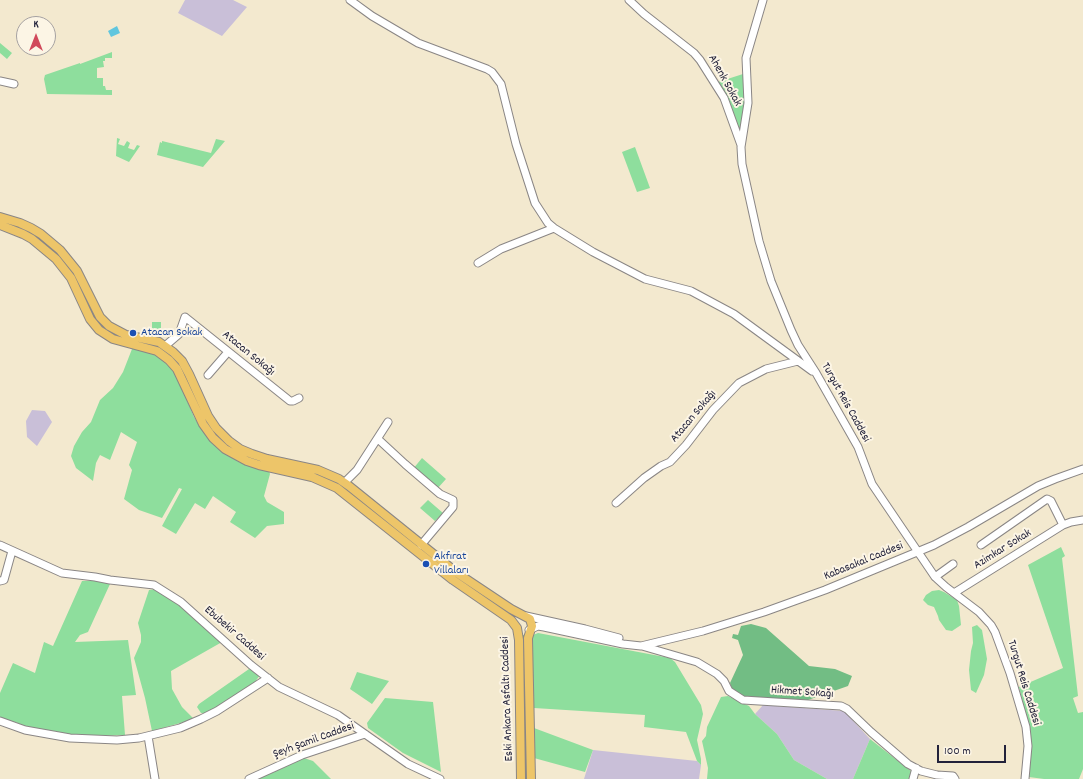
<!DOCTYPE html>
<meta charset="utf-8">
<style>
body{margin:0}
#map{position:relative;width:1083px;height:779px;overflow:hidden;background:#f3e9cf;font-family:Dekko,sans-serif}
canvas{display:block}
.north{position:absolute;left:16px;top:16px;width:40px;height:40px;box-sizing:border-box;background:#fcf5e5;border:1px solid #a5a1a1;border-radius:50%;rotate:0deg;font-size:11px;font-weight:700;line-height:16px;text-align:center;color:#22223b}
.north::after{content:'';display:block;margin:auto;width:14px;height:18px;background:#d1495b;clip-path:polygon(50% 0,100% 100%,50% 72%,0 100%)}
.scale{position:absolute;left:937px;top:745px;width:69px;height:18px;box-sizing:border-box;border:2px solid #22223b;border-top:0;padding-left:5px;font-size:12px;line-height:14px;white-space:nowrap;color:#22223b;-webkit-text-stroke:3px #fcf5e5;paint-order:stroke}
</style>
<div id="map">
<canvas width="1083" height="779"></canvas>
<div class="north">K</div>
<div class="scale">100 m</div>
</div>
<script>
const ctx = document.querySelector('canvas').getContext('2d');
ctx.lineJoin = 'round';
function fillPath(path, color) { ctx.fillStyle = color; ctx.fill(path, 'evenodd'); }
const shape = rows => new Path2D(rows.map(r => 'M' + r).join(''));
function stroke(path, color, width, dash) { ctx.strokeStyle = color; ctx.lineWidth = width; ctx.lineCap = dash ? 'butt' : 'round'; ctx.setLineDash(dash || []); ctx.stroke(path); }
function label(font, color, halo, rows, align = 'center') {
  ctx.font = font + ' Dekko,sans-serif'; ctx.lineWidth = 4; ctx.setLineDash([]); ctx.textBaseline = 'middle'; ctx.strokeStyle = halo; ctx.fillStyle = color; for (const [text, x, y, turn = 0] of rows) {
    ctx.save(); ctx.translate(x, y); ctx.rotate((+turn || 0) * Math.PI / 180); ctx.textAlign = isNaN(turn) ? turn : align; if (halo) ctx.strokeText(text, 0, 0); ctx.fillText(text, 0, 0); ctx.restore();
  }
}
fillPath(shape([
 [185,0,233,0,247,7,222,36,178,13],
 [32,410,45,411,52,422,37,446,27,437,26,421],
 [763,705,844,711,870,739,853,779,827,779,794,760,777,734,755,714],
 [593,750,697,761,701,765,699,779,584,779]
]), '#c9bfd8');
fillPath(shape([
 [0,43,12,53,7,59,0,53],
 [112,52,112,58,105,58,105,61,103,61,104,67,97,68,97,78,103,78,103,86,105,86,106,90,112,90,112,95,47,94,44,79,45,75,80,63,80,64],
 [743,74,746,96,741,130,738,131,732,109,718,82],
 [117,138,120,139,118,144,124,146,127,141,130,143,128,148,134,150,137,145,140,146,129,162,116,156],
 [216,139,225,141,203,167,157,155,160,142,162,143,162,141,211,153],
 [635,147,650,188,637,192,622,152],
 [0,221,16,224,40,237,57,251,74,272,98,319,159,346,177,359,230,445,313,471,335,480,366,503,364,505,343,488,325,478,246,457,226,445,217,437,205,421,174,359,161,350,119,338,109,333,99,325,93,316,72,274,56,254,34,236,15,226],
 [152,322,161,322,161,331,155,331,152,328],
 [135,348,159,355,174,370,194,417,200,427,212,441,221,450,239,462,250,466,269,471,270,474,264,496,267,502,284,512,284,524,267,526,255,538,230,522,236,512,213,496,205,509,195,503,176,534,162,526,182,489,179,488,162,518,139,510,124,499,132,470,129,465,137,442,121,432,110,460,100,455,96,463,93,481,76,468,71,456,74,446,82,432,91,422,100,400,113,388,123,372,132,349],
 [422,458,446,479,437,489,413,469],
 [428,500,443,513,435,521,420,508],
 [372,507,516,615,513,618,464,585,370,509],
 [1061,547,1065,556,1062,558,1078,696,1073,698,1078,713,1083,712,1083,769,1079,779,1044,779,1029,777,1031,737,1019,687,1063,668,1028,565],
 [82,581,96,581,110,584,88,632,80,635,75,642,128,640,136,695,122,696,125,735,100,736,64,734,22,726,16,722,12,723,0,718,0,693,13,663,35,673,44,642,53,646],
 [156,589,179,604,222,642,171,671,172,689,182,707,193,718,191,720,152,731,145,698,134,658,141,642,141,635,138,623,149,590],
 [939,590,944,592,957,600,959,606,961,625,952,631,946,630,939,620,938,616,934,607,928,605,923,600,926,595,932,591],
 [977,625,982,630,987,659,984,675,976,693,971,690,969,670,971,651,973,643,972,627],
 [538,633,670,658,675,662,701,705,703,714,697,740,701,759,701,765,697,761,686,732,644,727,645,715,534,708,532,641,533,635],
 [522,635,525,635,527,770,528,779,524,779],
 [249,669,255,670,260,675,255,682,233,698,206,713,201,713,197,707,199,704],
 [357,672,389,681,372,704,350,689],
 [728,696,749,706,755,714,777,734,794,760,827,779,707,779,708,768,702,741,706,736,707,727,721,697],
 [385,698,433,702,441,772,403,753,368,728,367,723],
 [534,728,593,750,585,772,534,758],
 [870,739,911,771,909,779,853,779],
 [304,758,313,761,331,779,255,779]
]), '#8ede9d');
fillPath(shape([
 [751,624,766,628,809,666,835,669,852,676,848,686,808,700,743,697,732,689,730,683,743,655,738,640,732,638,733,634,738,635,741,626]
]), '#72bd84');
fillPath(shape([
 [117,26,120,33,111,37,108,31]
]), '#60c6de');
const minor = shape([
 [350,0,372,16,418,43,487,69,492,72,501,84,516,144,535,203,548,223,554,228,593,252,645,279,691,291,734,314,812,371],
 [629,0,644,14,694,53,700,60,724,98,741,145],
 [763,0,746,58,748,103,741,147,742,164,759,241,771,281,791,330,798,345,816,373,858,447,872,484,935,577,946,587,979,612,991,625,995,632,1010,673,1026,727,1028,746,1025,779],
 [0,81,14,84],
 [478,263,501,249,554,228],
 [165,346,179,334,185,317,290,401,293,401,299,398],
 [208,375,228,352],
 [378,439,405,464,440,494,453,500,453,507,421,545],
 [345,482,357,470,388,422],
 [616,503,644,478,661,466,670,462,686,445,713,410,739,383,766,369,798,361],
 [0,545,62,573,95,577,110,580,154,585,181,602,251,665,279,687,338,715,365,734,408,764,440,779],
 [981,545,1047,499,1051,501,1063,525],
 [935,577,953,564],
 [0,581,4,580,12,551],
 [954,593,1063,525,1071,522,1083,520],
 [526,616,585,629,619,638],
 [529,630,538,626,544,627,623,644,641,646,703,631,764,612,825,590,934,545,968,527,1038,486,1055,479,1083,469],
 [642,646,697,662,717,674,724,681,729,691,743,700,841,706,847,709,871,732,908,764,921,771,937,775,953,776,955,779],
 [0,721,25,730,70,738,117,740,139,738,180,728,201,719,217,711,268,678],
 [148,736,155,779],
 [249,779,302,755,365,734],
 [913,779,916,768]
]);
const major = shape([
 [0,217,20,223,31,228,41,234,60,250,77,271,100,317,109,326,126,335,159,342,173,352,182,361,189,374,208,416,216,428,229,441,240,449,252,454,267,459,318,470,339,479,349,486,457,573,511,609,530,619,532,626,528,638,531,779],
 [0,225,23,234,32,239,56,259,71,278,90,319,99,330,113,339,157,351,169,360,177,369,203,424,213,438,225,449,247,461,259,465,312,477,337,488,453,580,511,620,517,628,519,640,521,779]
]);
stroke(minor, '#8a8685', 9);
stroke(major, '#8a8685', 10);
stroke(minor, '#fff', 7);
stroke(major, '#edc569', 8);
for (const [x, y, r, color] of [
 [133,333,4,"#1a4fb4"],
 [426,564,4,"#1a4fb4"]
]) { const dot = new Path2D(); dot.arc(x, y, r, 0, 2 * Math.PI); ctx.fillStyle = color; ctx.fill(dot); stroke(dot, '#fcf5e5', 1.5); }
label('12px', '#22223b', '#fcf5e5', [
 ["Ahenk Sokak",724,81,61],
 ["Atacan Sokağı",248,354,39],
 ["Turgut Reis Caddesi",845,403,61],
 ["Atacan Sokağı",694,417,-50],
 ["Azimkar Sokak",1003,550,-32],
 ["Kabasakal Caddesi",864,562,-22],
 ["Ebubekir Caddesi",234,634,41],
 ["Turgut Reis Caddesi",1023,683,73],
 ["Hikmet Sokağı",802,693,4],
 ["Eski Ankara Asfaltı Caddesi",508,699,-92],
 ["Şeyh Şamil Caddesi",314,741,-20]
]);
label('12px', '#164399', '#fcf5e5', [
 ["Atacan Sokak",141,333],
 ["Akfırat",434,557],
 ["Villaları",434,571]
], 'left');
</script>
